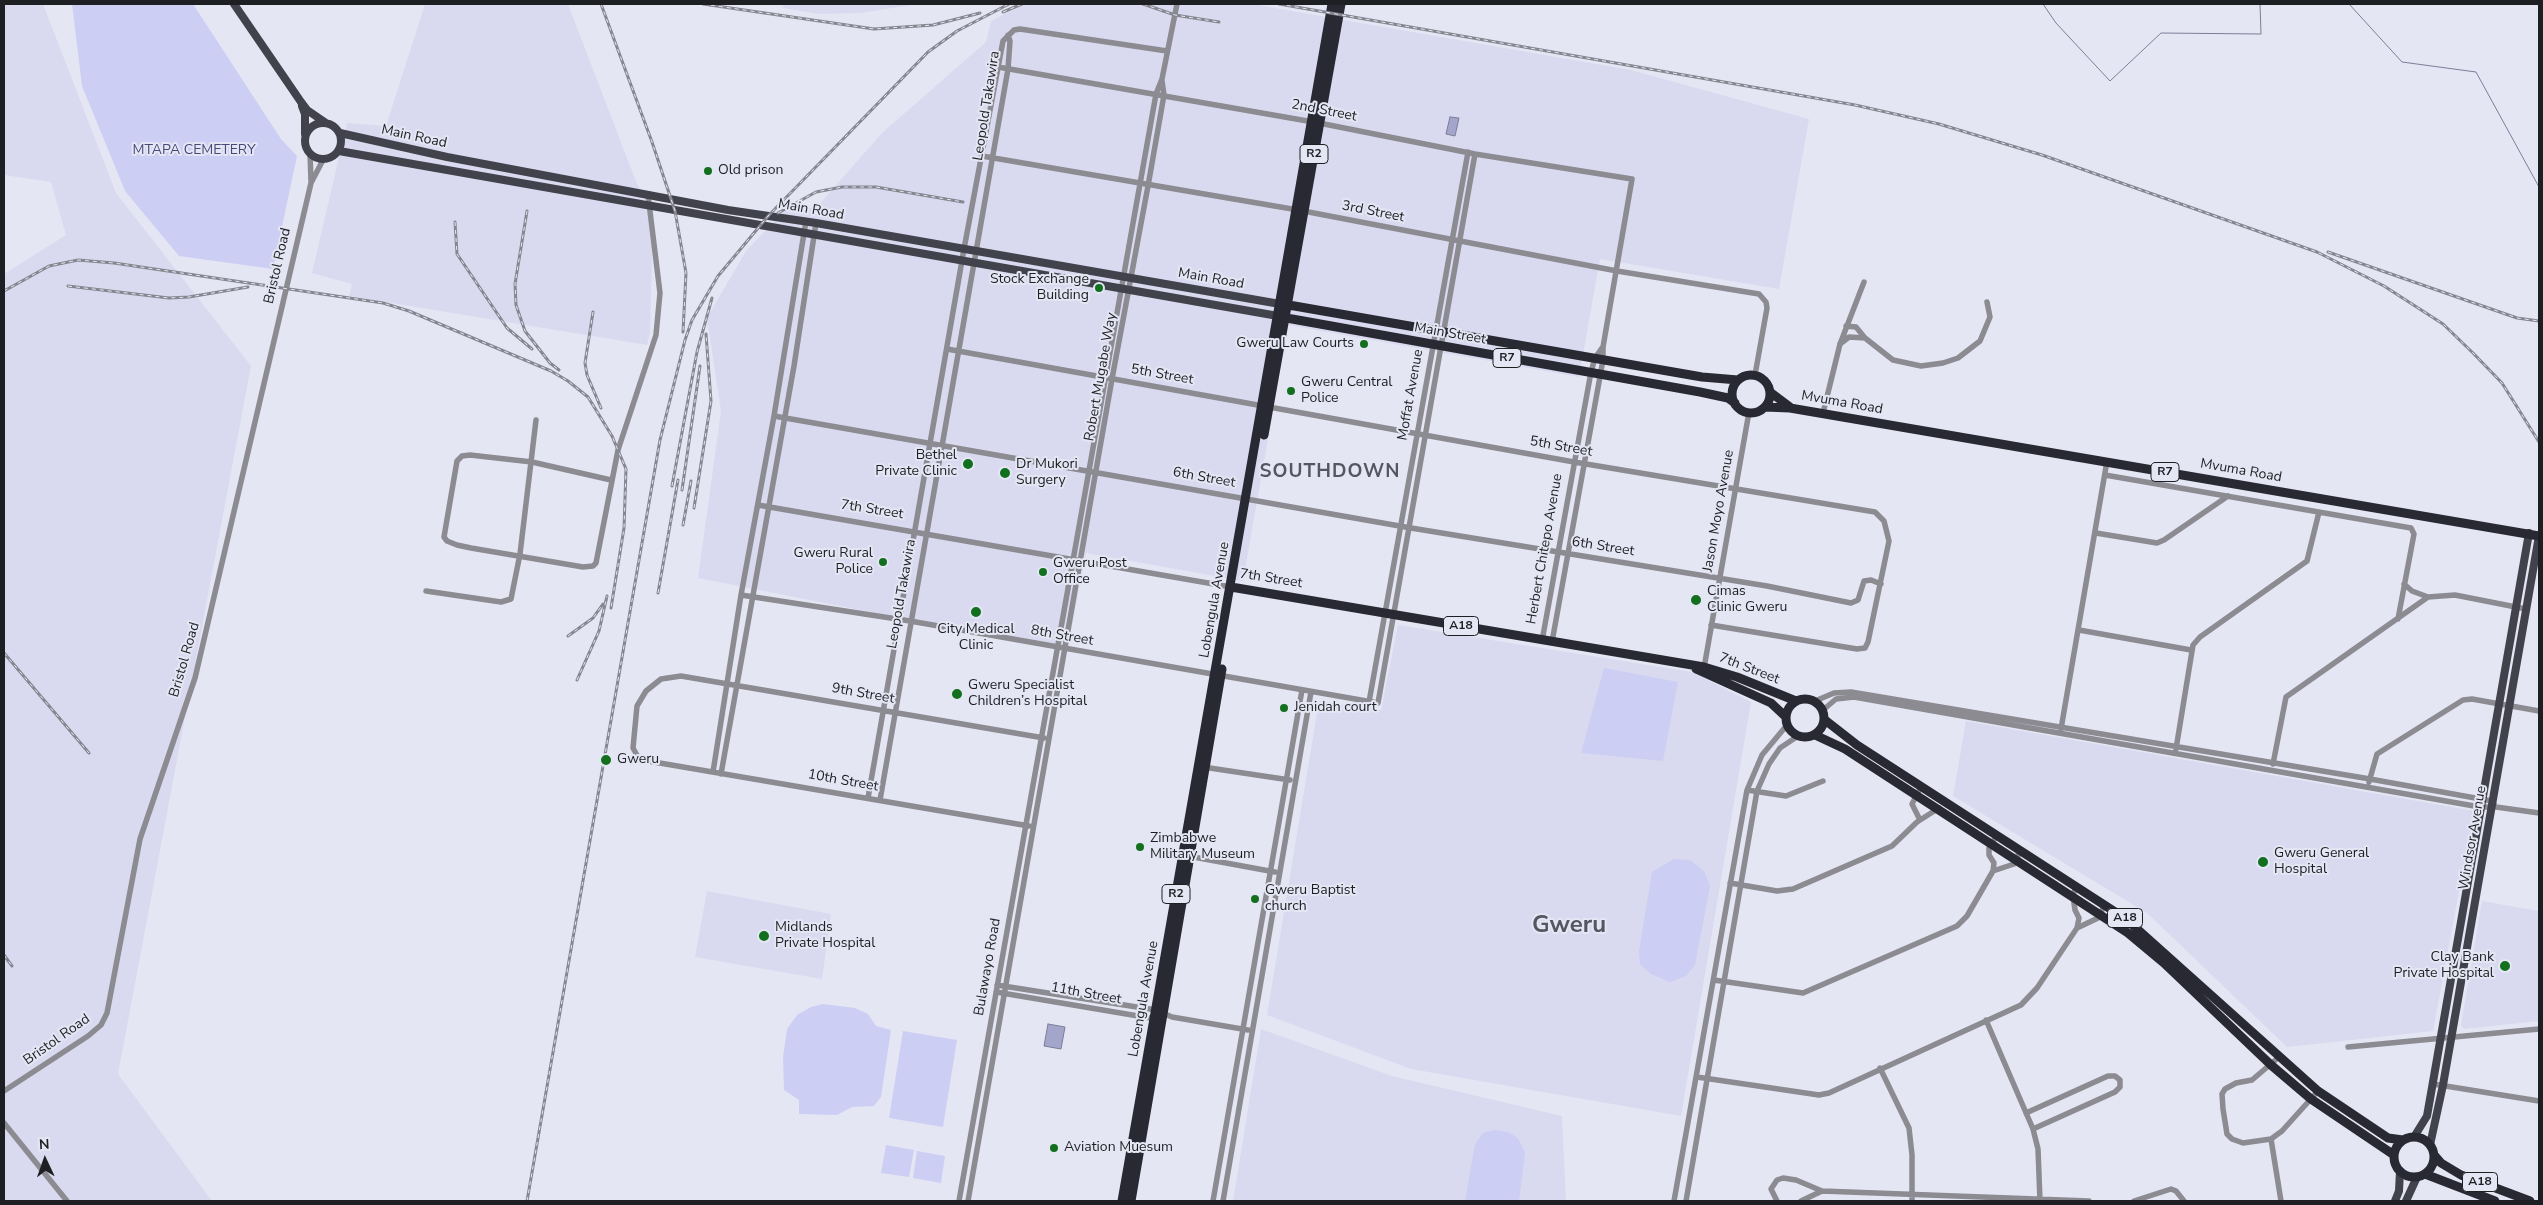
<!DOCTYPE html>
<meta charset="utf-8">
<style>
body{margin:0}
#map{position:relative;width:2543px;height:1205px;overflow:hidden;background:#e5e6f4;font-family:"Nunito Sans",sans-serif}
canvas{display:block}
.frame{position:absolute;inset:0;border:5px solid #1e1f23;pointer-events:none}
.north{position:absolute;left:20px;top:1135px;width:50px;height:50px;-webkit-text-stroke:4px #e5e6f4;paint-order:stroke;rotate:357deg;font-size:14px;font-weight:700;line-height:20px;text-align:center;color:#1e1f23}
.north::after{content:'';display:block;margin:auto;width:18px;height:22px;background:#1e1f23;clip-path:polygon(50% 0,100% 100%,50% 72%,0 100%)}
</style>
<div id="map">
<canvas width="2543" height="1205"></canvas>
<div class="frame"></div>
<div class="north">N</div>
</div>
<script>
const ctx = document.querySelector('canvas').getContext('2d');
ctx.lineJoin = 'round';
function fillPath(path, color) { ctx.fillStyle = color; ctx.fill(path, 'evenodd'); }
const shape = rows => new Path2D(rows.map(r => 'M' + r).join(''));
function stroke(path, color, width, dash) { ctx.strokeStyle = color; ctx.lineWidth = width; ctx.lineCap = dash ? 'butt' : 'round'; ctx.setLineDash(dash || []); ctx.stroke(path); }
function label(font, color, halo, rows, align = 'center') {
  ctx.font = font + ' "Nunito Sans",sans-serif'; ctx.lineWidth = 4; ctx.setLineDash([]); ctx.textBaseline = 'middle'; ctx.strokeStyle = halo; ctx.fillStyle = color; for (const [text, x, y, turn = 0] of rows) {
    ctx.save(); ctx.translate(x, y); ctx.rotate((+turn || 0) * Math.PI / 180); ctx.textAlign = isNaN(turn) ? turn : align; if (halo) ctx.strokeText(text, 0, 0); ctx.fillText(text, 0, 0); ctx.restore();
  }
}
fillPath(shape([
 [4,4,43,4,116,193,251,366,118,1074,212,1201,4,1201,4,274,66,235,51,182,4,175],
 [425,4,568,4,635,179,653,216,650,333,647,345,349,296,352,284,312,273,347,123,386,126],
 [784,4,918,4,860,13,819,14,783,8],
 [1025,4,1252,4,1631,70,1809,119,1779,289,1600,259,1579,377,1288,325,1243,581,1086,553,1067,651,698,578,721,411,707,318,746,251,788,207,816,208,882,133,986,42,991,21],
 [1398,625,1692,672,1751,702,1681,1116,1411,1069,1267,1015,1319,701,1381,710],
 [1966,721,2474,811,2433,1031,2287,1047,2147,913,1953,796],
 [707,891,831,914,822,979,695,957],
 [2482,901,2539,911,2539,1021,2464,1029,2461,1025],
 [1261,1029,1392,1076,1562,1116,1566,1201,1233,1201]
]), '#d9daef');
fillPath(shape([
 [72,4,193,4,281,139,297,156,273,269,179,256,125,191,82,86],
 [1604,668,1678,682,1663,761,1581,753],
 [1674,859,1690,860,1704,871,1710,886,1695,965,1686,976,1670,982,1651,974,1640,964,1639,951,1652,872],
 [823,1004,855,1008,868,1014,876,1026,891,1030,881,1097,874,1106,852,1107,837,1115,799,1114,799,1100,784,1090,783,1057,787,1029,797,1015,811,1007],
 [903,1031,957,1040,943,1127,889,1118],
 [1494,1130,1508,1132,1518,1138,1525,1153,1519,1201,1465,1201,1475,1144,1483,1133],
 [886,1145,914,1150,909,1177,881,1173],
 [917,1151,945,1156,941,1183,913,1178]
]), '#cdcef3');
const water = shape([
 [1450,117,1459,118,1455,136,1446,134,1450,117],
 [1048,1024,1065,1027,1061,1049,1044,1046,1048,1024]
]);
fillPath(water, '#a4a5ca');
stroke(water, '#7c7d98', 1);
stroke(shape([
 [2043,4,2056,23,2110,81,2161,33,2261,34,2260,4],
 [2349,4,2402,62,2476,72,2539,187]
]), '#7c7d98', 1);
stroke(shape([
 [998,67,1319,123,1475,154,1632,179,1603,347,1603,360,1552,642],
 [310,154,311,181],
 [982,156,1298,210,1617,271,1759,294,1766,302,1767,308,1755,375],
 [1846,326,1856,327,1865,338],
 [1840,344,1849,337,1865,338,1893,360,1921,366,1943,363,1958,358,1980,341,1990,317,1987,302],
 [947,349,1574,462,1875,512,1884,521,1889,541,1868,642,1865,648,1857,649,1711,625],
 [1823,413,1840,344,1864,282],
 [774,416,1411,528,1767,586,1851,603,1858,600,1864,581,1871,580,1881,584],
 [2105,475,2411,528,2414,534,2398,619],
 [611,480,532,462,470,455,462,456,457,461,444,537,447,541,457,545,471,548,583,567,593,566,596,563,618,450,656,335,660,293,648,195],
 [758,505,1231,587],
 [2096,533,2157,543,2164,540,2228,496],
 [2404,584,2412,591,2428,597],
 [426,591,501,602,511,599,520,554,536,420],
 [741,595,910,621,1378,703,1475,154],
 [2079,630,2191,650],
 [1542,641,1591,372,1595,358,1602,348],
 [1704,668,1749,412],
 [1815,701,1834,693,1851,692,2370,779,2492,801,2494,804],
 [1369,702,1468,152],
 [1823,710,1836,699,1854,697,2480,807,2496,807,2539,813],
 [2061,729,2107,461],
 [2176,749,2193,645,2200,637,2307,561,2319,512],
 [2273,764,2286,697,2428,597,2455,595,2526,609],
 [1203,767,1290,780],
 [713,772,741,595,774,416,806,221],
 [721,774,794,366,816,223],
 [2369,782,2377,754,2463,700,2472,699,2539,711],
 [1747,790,1786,796,1823,781],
 [868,798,964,249,1003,41,1014,30,1020,29,1167,51],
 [880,800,1008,69,1010,41,1008,35],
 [1920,820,1912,804,1921,787],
 [1029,826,648,761,638,757,633,748,637,706,646,691,661,679,681,676,1044,738],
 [1188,856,1275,872],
 [1993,871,2017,863,2019,849],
 [1730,883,1777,891,1793,889,1892,846,1917,822,1939,808],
 [2077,928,2098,918,2105,904],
 [1714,980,1803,993,1957,926,1967,916,1993,871,1994,863,1989,855,1989,848,1997,835],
 [997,985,1156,1010,1172,1017,1248,1030],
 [996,992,1156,1019],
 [1986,1020,2033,1129,2038,1149,2040,1201],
 [2348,1047,2539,1029],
 [2279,1057,2252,1080,2236,1083,2225,1089,2222,1094,2223,1109,2227,1134,2232,1139,2243,1143,2271,1139,2282,1131,2318,1091],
 [1880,1068,1909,1128,1912,1155,1912,1201],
 [1697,1077,1819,1095,1829,1093,2021,1005,2037,988,2077,928,2079,918,2075,910,2073,896,2076,885],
 [2433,1084,2539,1101],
 [4,1091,88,1036,101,1025,107,1013,140,839,195,678,311,183,323,160],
 [2026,1113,2108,1076,2115,1076,2120,1080,2120,1087,2115,1092,2033,1129],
 [4,1123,67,1201],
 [2271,1139,2281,1201],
 [959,1201,1156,94,1162,79,1177,4],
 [968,1201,1112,379,1148,186,1164,95,1162,81],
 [1213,1201,1302,690],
 [1223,1201,1311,692],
 [1674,1201,1747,790,1762,755,1787,725],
 [1686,1201,1757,791,1769,764,1780,748,1798,736],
 [1777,1201,1771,1189,1777,1180,1783,1178,1796,1180,1822,1191,2089,1201],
 [1801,1201,1822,1191],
 [2134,1201,2171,1189,2176,1191,2184,1201]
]), '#8b8b91', 5.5);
stroke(shape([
 [234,4,301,102,307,110,326,123],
 [302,106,305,114,305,134],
 '305 141a18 18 0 1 1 36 0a18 18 0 1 1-36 0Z',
 [340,133,447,157,728,210,816,223,1280,304],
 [339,151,1278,316],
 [2414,1137,2427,1116,2430,1099,2529,533],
 [2430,1145,2443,1085,2539,536],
 [2395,1201,2399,1191,2400,1171],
 [2406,1201,2417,1177]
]), '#41424b', 8);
stroke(shape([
 [1283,304,1702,377,1738,380],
 [1281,317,1700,392,1728,398,1735,403],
 '1732 394a19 19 0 1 1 38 0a19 19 0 1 1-38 0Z',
 [1770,392,1790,407],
 [1765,407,1790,408,2539,536],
 [1264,435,1341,4],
 [1231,587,1704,667,1737,677,1796,701],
 [1696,669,1771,703,1786,717],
 '1786 718a19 19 0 1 1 38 0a19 19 0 1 1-38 0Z',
 [1825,720,1857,745,2126,919,2318,1091,2388,1138,2403,1140],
 [1815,735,1845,749,2128,933,2164,963,2271,1065,2311,1099,2394,1155],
 '2394 1157a20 20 0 1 1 40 0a20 20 0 1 1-40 0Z',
 [2434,1155,2441,1163,2461,1175,2530,1201],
 [2425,1174,2495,1201],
 [1122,1201,1332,4],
 [1131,1201,1222,669]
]), '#282933', 9);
const rail = shape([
 [601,4,652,142,675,211,686,273,683,332],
 [703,4,874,29,933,25,980,13],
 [1143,4,1175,15,1219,22],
 [1279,4,1855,105,1939,124,2042,155,2317,252,2384,286,2443,324,2473,353,2502,383,2539,442],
 [1003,12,1022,4],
 [527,211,515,284,516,305,525,331,550,363,559,370],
 [778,213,816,192,842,187,876,187,963,202],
 [455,222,457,254,507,328,532,349],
 [2328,252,2517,318,2539,321],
 [68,286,169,298,189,297,248,287],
 [4,291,49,266,78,260,114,263,383,303,409,311,551,371,568,381,588,397,612,436,626,469,624,528,611,608],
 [593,312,585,363,587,375,601,408],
 [672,486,697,352,712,298],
 [682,490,700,366],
 [694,508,711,401,706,334],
 [683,525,691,481],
 [658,593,678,480],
 [568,636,593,618,603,604],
 [4,653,89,753],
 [577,680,599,631,607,596],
 [4,955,12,966],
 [527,1201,660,440,685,340,692,320,718,276,769,215,928,52,957,31,1009,4]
]);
stroke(rail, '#858690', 3);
stroke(rail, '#e5e6f4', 1, [4]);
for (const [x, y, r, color] of [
 [708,171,5,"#116f1d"],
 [1099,288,5,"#116f1d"],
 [1364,344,5,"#116f1d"],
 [1291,391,5,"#116f1d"],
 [968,464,6,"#116f1d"],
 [1005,473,6,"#116f1d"],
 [883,562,5,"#116f1d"],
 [1043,572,5,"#116f1d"],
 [1696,600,6,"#116f1d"],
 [976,612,6,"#116f1d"],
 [957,694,6,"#116f1d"],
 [1284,708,5,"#116f1d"],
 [606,760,6,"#116f1d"],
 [1140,847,5,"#116f1d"],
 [2263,862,6,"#116f1d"],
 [1255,899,5,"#116f1d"],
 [764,936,6,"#116f1d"],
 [2505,966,6,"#116f1d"],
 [1054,1148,5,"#116f1d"]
]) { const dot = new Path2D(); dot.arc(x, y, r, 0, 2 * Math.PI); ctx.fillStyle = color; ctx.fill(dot); stroke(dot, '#e5e6f4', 2); }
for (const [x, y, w] of [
 [1314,154,28],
 [1507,358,28],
 [2165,472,28],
 [1461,626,35],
 [1176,894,28],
 [2125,918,35],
 [2480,1182,35]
]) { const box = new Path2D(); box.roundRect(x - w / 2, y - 9.5, w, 19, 4); ctx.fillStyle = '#e5e6f4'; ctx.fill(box); stroke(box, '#1e1f23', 1); }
label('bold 12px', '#1e1f23', null, [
 ["R2",1314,154],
 ["R7",1507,358],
 ["R7",2165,472],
 ["A18",1461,626],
 ["R2",1176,894],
 ["A18",2125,918],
 ["A18",2480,1182]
]);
label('14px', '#1e1f23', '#e5e6f4', [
 ["Leopold Takawira",987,106,-81],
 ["2nd Street",1324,111,11],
 ["Main Road",414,137,12],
 ["Main Road",811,210,10],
 ["3rd Street",1373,212,11],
 ["Bristol Road",278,266,-77],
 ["Main Road",1211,279,10],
 ["Main Street",1450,334,10],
 ["5th Street",1162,375,10],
 ["Robert Mugabe Way",1101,377,-80],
 ["Moffat Avenue",1411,395,-80],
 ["Mvuma Road",1842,403,10],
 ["5th Street",1561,447,10],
 ["Mvuma Road",2241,471,10],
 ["6th Street",1204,478,10],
 ["7th Street",872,510,9],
 ["Jason Moyo Avenue",1719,511,-80],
 ["6th Street",1603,547,9],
 ["Herbert Chitepo Avenue",1545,549,-80],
 ["7th Street",1271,579,9],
 ["Leopold Takawira",902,594,-80],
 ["Lobengula Avenue",1215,600,-80],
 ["8th Street",1062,636,10],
 ["Bristol Road",185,660,-74],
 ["7th Street",1749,669,21],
 ["9th Street",863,694,10],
 ["10th Street",843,781,10],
 ["Windsor Avenue",2473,838,-80],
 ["Bulawayo Road",988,967,-80],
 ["11th Street",1086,994,10],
 ["Lobengula Avenue",1144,999,-80],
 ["Bristol Road",57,1040,-35]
]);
label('14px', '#4a487b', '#e5e6f4', [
 ["MTAPA CEMETERY",194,151]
]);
label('14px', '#1e1f23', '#e5e6f4', [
 ["Old prison",718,171],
 ["Stock Exchange",1089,280,"right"],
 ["Building",1089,296,"right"],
 ["Gweru Law Courts",1354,344,"right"],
 ["Gweru Central",1301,383],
 ["Police",1301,399],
 ["Bethel",957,456,"right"],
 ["Private Clinic",957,472,"right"],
 ["Dr Mukori",1016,465],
 ["Surgery",1016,481],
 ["Gweru Rural",873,554,"right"],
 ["Police",873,570,"right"],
 ["Gweru Post",1053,564],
 ["Office",1053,580],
 ["Cimas",1707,592],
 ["Clinic Gweru",1707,608],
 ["City Medical",976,630,"center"],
 ["Clinic",976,646,"center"],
 ["Gweru Specialist",968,686],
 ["Children’s Hospital",968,702],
 ["Jenidah court",1294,708],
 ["Gweru",617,760],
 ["Zimbabwe",1150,839],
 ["Military Museum",1150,855],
 ["Gweru General",2274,854],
 ["Hospital",2274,870],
 ["Gweru Baptist",1265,891],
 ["church",1265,907],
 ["Midlands",775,928],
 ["Private Hospital",775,944],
 ["Clay Bank",2494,958,"right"],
 ["Private Hospital",2494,974,"right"],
 ["Aviation Muesum",1064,1148]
], 'left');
ctx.letterSpacing = '1px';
label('bold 19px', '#555661', '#e5e6f4', [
 ["SOUTHDOWN",1330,472]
]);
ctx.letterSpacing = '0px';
label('bold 24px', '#555661', '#e5e6f4', [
 ["Gweru",1569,926]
]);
</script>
